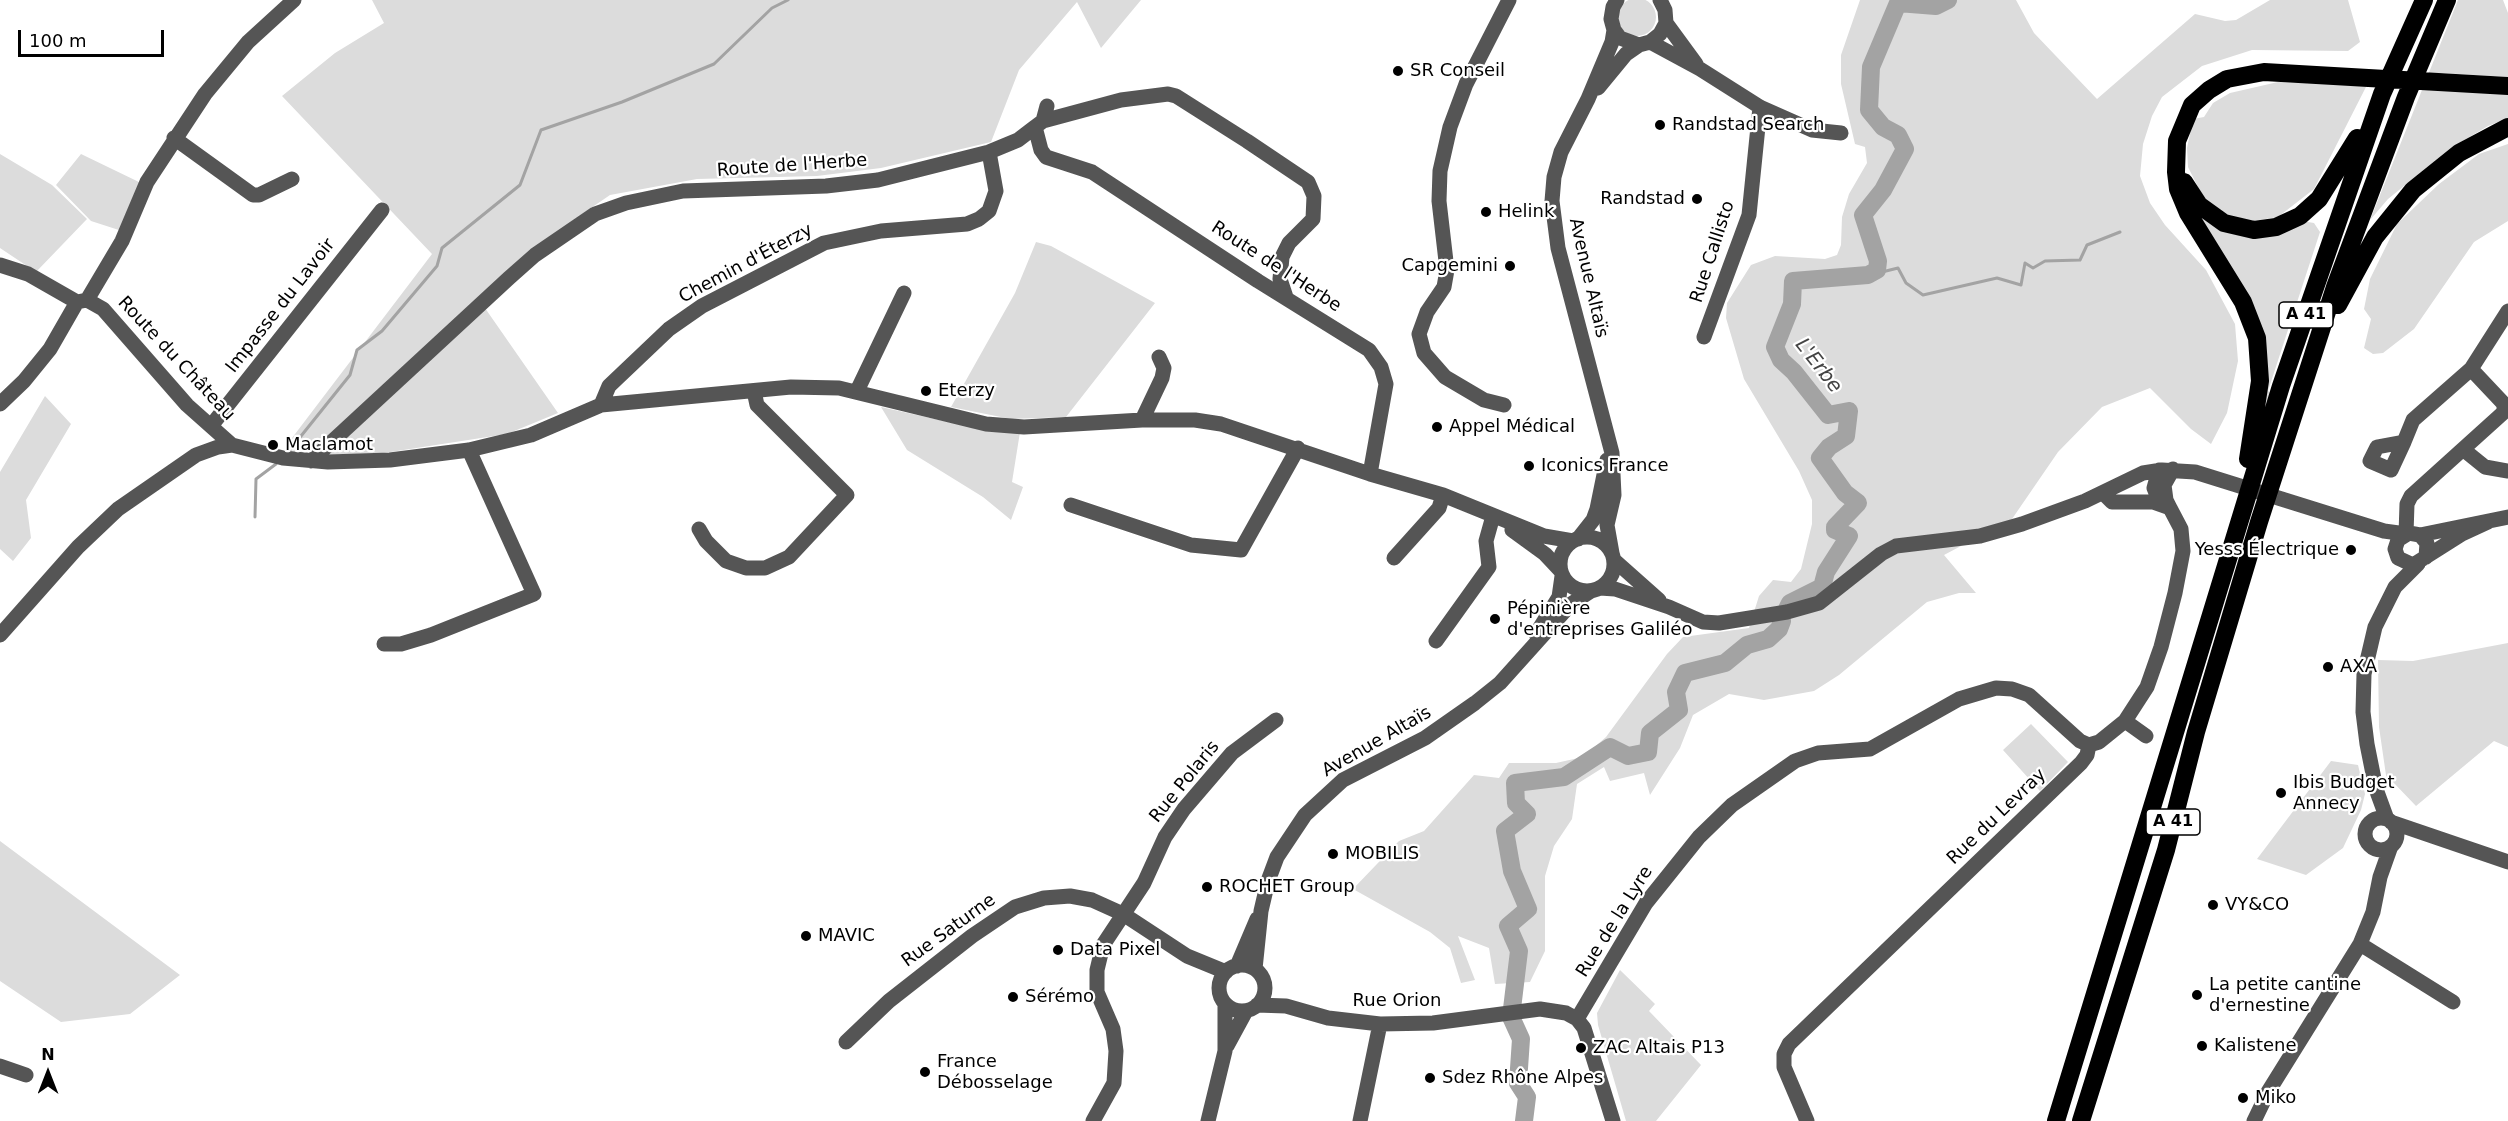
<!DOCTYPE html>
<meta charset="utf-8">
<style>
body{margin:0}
#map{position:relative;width:2508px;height:1121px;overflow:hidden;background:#fff;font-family:"DejaVu Sans",sans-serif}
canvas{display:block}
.north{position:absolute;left:18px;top:1043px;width:60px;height:60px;-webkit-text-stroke:4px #fff;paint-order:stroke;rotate:0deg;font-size:16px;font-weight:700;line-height:24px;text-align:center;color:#000}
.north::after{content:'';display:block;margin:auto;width:21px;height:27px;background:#000;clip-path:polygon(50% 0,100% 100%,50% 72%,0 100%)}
.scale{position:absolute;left:18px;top:30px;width:146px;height:27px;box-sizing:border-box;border:3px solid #000;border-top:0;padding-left:8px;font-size:18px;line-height:21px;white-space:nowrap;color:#000;-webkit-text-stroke:4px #fff;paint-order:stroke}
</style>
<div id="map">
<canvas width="2508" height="1121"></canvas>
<div class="north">N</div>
<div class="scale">100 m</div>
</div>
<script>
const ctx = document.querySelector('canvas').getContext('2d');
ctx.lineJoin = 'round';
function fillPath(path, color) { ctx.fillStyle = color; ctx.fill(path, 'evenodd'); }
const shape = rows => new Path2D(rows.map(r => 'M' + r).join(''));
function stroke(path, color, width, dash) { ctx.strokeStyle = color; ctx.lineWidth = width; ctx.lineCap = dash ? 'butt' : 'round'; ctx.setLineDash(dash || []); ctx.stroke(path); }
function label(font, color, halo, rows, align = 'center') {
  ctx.font = font + ' "DejaVu Sans",sans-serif'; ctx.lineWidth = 4.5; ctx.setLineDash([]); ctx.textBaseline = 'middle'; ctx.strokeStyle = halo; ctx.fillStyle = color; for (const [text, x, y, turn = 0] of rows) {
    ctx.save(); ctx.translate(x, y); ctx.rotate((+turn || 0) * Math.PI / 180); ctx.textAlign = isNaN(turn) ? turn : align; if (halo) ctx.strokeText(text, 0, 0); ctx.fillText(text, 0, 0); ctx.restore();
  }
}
fillPath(shape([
 '1618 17a19 19 0 1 1 38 0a19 19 0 1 1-38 0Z',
 [372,0,1141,0,1101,48,1077,2,1019,70,991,142,881,168,817,176,697,179,610,195,572,221,478,298,558,413,507,434,384,453,330,455,288,450,292,438,432,254,282,96,335,53,384,23],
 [1860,0,2016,0,2034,33,2097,99,2195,14,2225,21,2236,20,2270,0,2348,0,2360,42,2348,51,2252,50,2202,66,2162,97,2152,116,2143,144,2140,176,2150,203,2165,225,2206,270,2235,324,2238,361,2227,413,2211,444,2191,429,2150,388,2102,407,2058,452,2012,519,1944,555,1976,593,1959,593,1927,602,1839,675,1814,691,1764,700,1729,694,1693,715,1680,748,1650,795,1644,773,1610,781,1604,767,1577,784,1572,819,1554,846,1545,876,1545,951,1530,982,1495,984,1489,948,1458,936,1475,980,1461,983,1450,948,1430,932,1353,889,1399,841,1424,831,1474,775,1499,778,1509,763,1556,763,1583,757,1606,737,1667,654,1683,637,1749,628,1759,596,1773,580,1791,582,1801,569,1812,524,1812,500,1799,471,1744,379,1726,318,1727,303,1751,265,1775,256,1825,259,1837,255,1841,245,1842,217,1849,194,1867,163,1865,147,1855,144,1841,84,1841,55],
 [2458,0,2503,0,2508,13,2508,77,2440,73,2508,94,2508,118,2488,126,2451,148,2388,199,2370,220],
 [2278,82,2367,85,2314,189,2278,217,2253,221,2227,216,2204,199,2188,167,2187,148,2193,119,2204,117,2213,103,2230,93],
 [2508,144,2508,221,2474,242,2414,329,2383,353,2373,354,2364,348,2371,319,2364,309,2370,279,2397,224,2439,184,2479,154],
 [0,154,52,185,87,219,36,272,0,248],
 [81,154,141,183,122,231,91,221,56,185],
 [2193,205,2224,229,2302,221,2314,223,2320,232,2268,391,2271,393,2260,427,2264,366],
 [1036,242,1051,246,1155,303,1066,417,1011,419,951,407,1015,293],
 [45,396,71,424,26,500,31,538,13,561,0,549,0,472],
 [881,407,993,432,1020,432,1012,482,1023,487,1011,520,983,497,907,450],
 [2508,643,2508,747,2494,741,2416,806,2392,781,2387,782,2379,727,2378,660,2413,661],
 [2031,724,2068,762,2040,791,2003,750],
 [2331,761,2358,765,2365,794,2361,810,2343,848,2306,875,2257,859],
 [0,841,180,975,130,1014,61,1022,0,981],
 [1620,970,1655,1004,1649,1011,1701,1065,1656,1121,1626,1121,1598,1025,1597,1013]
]), '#dcdcdc');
stroke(shape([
 [1877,270,1882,272,1898,268,1906,283,1923,295,1997,278,2021,285,2025,263,2033,268,2045,261,2080,260,2087,245,2120,232],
 [289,451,350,375,357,350,382,331,437,266,442,248,520,185,541,130,622,102,714,64,772,8,788,0],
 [255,517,256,479,276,464]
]), '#a3a3a3', 3);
stroke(shape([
 [1787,609,1790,603,1822,587,1826,572,1849,536,1835,530,1835,527,1858,503,1845,493,1820,458,1829,447,1846,436,1849,411,1828,415,1794,372,1781,360,1775,347,1792,304,1793,281,1868,275,1877,270,1878,261,1863,215,1883,190,1905,149,1898,135,1883,127,1869,110,1871,67,1898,3,1936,6,1948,0],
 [1524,1121,1527,1097,1518,1083,1521,1039,1511,1017,1519,951,1508,926,1528,909,1512,871,1505,831,1527,814,1516,803,1515,783,1564,777,1610,747,1628,756,1648,752,1650,733,1679,710,1676,692,1685,673,1725,663,1747,645,1768,639,1779,629,1782,621]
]), '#a3a3a3', 18);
stroke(shape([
 [1617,0,1613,7,1611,19,1614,30,1620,38,1639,45,1650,42,1660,34,1666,23,1665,10,1660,0],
 [1666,23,1696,64],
 [1650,42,1700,69,1760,107,1812,130,1841,133],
 [1598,88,1626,54,1639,45],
 [1043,121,1047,106],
 [1035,127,1043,121,1121,100,1168,94,1176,96,1247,141,1308,182,1314,196,1313,219,1289,243,1282,257,1280,279,1286,297],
 [174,138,253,195,259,195,292,179],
 [0,265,28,274,77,302],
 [87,300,122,241,147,182,205,94,248,42,294,0],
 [1704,337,1749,215,1760,107],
 [857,391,904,293],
 [0,404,24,381,50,349,77,302,87,300,103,309,187,405,232,445],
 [601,405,609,386,669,329,702,306,824,243,881,231,967,224,979,219,989,211,996,191,989,152],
 [1504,405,1484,400,1445,377,1424,353,1419,334,1427,312,1444,287,1447,270,1439,201,1440,171,1450,127,1466,84,1509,0],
 [1142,420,1162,378,1164,368,1159,357],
 [211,426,382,210],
 [2404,442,2377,447,2370,461,2391,470,2404,442,2413,420,2471,369,2508,311],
 [2464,450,2485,467,2508,471],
 [311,461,509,278,535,255,595,214,626,203,683,191,826,186,878,180,989,152,1018,140,1035,127,1041,150,1046,157,1092,172,1258,281,1369,350,1381,367,1386,384,1370,474],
 [2159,470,2154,488,2160,503],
 [1071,505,1191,545,1241,550,1298,448],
 [2170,508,2166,500,2164,485,2173,469],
 [699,529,706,541,726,561,746,568,765,568,789,557,847,495,757,405,754,391],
 [1512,530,1545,554,1560,570],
 [2420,535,2508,517],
 '1560 564a27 27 0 1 1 54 0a27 27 0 1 1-54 0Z',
 [1578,539,1593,520,1597,509,1607,460],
 [1612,553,1607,525,1614,495,1612,453,1558,248,1552,201,1554,177,1561,152,1588,99,1612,42,1614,30],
 [2426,557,2427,543,2420,535,2409,533,2398,540,2395,549,2398,558,2413,565,2462,534,2488,522],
 [1394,558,1439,508,1443,495],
 [1614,560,1659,600],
 [1600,588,1615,589,1669,607,1703,622,1719,623,1787,612,1819,603,1881,554,1896,546,1980,536,2022,524,2085,501,2143,473,2162,470,2195,472,2384,531,2406,534,2407,504,2411,496,2504,412,2504,404,2471,369],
 [1536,634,1559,597,1562,576],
 [0,635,78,547,118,509,196,455,218,447,232,445,283,458,328,462,390,460,469,450,531,435,601,405,791,387,839,388,986,424,1024,427,1142,420,1195,420,1221,424,1370,474,1443,495,1544,536,1573,541],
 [1436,641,1489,567,1486,541,1493,516],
 [384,644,401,644,431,635,534,594,469,450],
 [2125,721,2146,736],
 '2365 834a16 16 0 1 1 32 0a16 16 0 1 1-32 0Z',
 [2387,819,2376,789,2367,744,2363,712,2364,674,2375,627,2395,587,2418,564],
 [2391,822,2508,862],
 [2360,944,2453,1002],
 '1219 988a23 23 0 1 1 46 0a23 23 0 1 1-46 0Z',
 [1237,966,1257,919],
 [1255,969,1261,911,1268,881,1277,857,1305,815,1343,780,1425,738,1475,703,1500,683,1571,604,1591,591],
 [1257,1005,1286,1006,1328,1018,1380,1024,1433,1023,1540,1009,1566,1013,1577,1019,1584,1028,1613,1121],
 [1577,1019,1646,903,1699,837,1732,805,1795,761,1818,753,1870,749,1959,699,1996,688,2012,689,2029,695,2080,741,2089,745],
 [846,1042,889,1001,972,936,1015,907,1044,898,1070,896,1092,900,1123,914,1187,956,1226,972],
 [1227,1046,1246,1011],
 [0,1066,26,1075],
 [1093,1121,1114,1083,1116,1051,1113,1029,1097,992,1097,970,1103,945,1144,883,1165,837,1184,809,1232,753,1276,720],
 [1208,1121,1225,1051,1225,1004],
 [1360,1121,1380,1024],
 [1807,1121,1784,1067,1784,1054,1789,1044,2081,763,2087,755,2089,745,2099,742,2125,721,2147,687,2161,647,2175,593,2183,551,2181,529,2170,508,2153,502,2112,502,2103,493],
 [2254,1121,2268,1092,2360,944,2373,912,2380,877,2391,846]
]), '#555', 15);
stroke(shape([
 [2184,182,2199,205,2224,223,2254,230,2276,227,2300,216,2319,199,2357,138],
 [2338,305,2375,237,2413,190,2459,153,2508,127],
 [2248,459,2260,381,2257,338,2243,302,2188,213,2178,189,2176,172,2177,141,2192,105,2209,90,2227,79,2264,72,2508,86],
 [2056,1121,2281,386,2382,94,2424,0],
 [2081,1121,2166,850,2196,732,2259,522,2335,287,2406,97,2447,0]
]), '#000', 18);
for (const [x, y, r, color] of [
 [1398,71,6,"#000"],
 [1660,125,6,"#000"],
 [1697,199,6,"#000"],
 [1486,212,6,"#000"],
 [1510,266,6,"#000"],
 [926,391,6,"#000"],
 [1437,427,6,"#000"],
 [273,445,6,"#000"],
 [1529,466,6,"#000"],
 [2351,550,6,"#000"],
 [1495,619,6,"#000"],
 [2328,667,6,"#000"],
 [2281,793,6,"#000"],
 [1333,854,6,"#000"],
 [1207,887,6,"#000"],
 [2213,905,6,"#000"],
 [806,936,6,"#000"],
 [1058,950,6,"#000"],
 [2197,995,6,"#000"],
 [1013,997,6,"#000"],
 [2202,1046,6,"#000"],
 [1581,1048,6,"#000"],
 [925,1072,6,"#000"],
 [1430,1078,6,"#000"],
 [2243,1098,6,"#000"]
]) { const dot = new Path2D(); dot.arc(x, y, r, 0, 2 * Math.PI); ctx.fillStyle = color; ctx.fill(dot); stroke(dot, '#fff', 2); }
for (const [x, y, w] of [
 [2306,315,54],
 [2173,822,54]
]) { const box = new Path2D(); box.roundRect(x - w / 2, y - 13, w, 26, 4.5); ctx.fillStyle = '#fff'; ctx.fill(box); stroke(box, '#000', 1.5); }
label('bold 16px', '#000', null, [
 ["A 41",2306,315],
 ["A 41",2173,822]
]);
label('18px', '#000', '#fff', [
 ["SR Conseil",1410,71],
 ["Randstad Search",1672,125],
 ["Randstad",1685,199,"right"],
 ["Helink",1498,212],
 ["Capgemini",1498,266,"right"],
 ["Eterzy",938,391],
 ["Appel Médical",1449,427],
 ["Maclamot",285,445],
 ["Iconics France",1541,466],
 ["Yesss Électrique",2339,550,"right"],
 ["Pépinière",1507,609],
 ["d'entreprises Galiléo",1507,630],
 ["AXA",2340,667],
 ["Ibis Budget",2293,783],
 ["Annecy",2293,804],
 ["MOBILIS",1345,854],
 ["ROCHET Group",1219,887],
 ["VY&CO",2225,905],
 ["MAVIC",818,936],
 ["Data Pixel",1070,950],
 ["La petite cantine",2209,985],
 ["d'ernestine",2209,1006],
 ["Sérémo",1025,997],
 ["Kalistene",2214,1046],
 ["ZAC Altais P13",1593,1048],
 ["France",937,1062],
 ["Débosselage",937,1083],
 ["Sdez Rhône Alpes",1442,1078],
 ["Miko",2255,1098]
], 'left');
label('18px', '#000', '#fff', [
 ["Route de l'Herbe",792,166,-4],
 ["Rue Callisto",1713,252,-72],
 ["Chemin d'Éterzy",746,264,-28],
 ["Route de l'Herbe",1276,267,33],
 ["Avenue Altaïs",1588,278,77],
 ["Impasse du Lavoir",281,306,-52],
 ["Route du Château",176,359,47],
 ["Avenue Altaïs",1377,742,-30],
 ["Rue Polaris",1185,782,-51],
 ["Rue du Levray",1997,817,-44],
 ["Rue de la Lyre",1615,922,-58],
 ["Rue Saturne",949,931,-36],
 ["Rue Orion",1397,1001]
]);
label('italic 20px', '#444', '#fff', [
 ["L'Erbe",1818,366,52]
]);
</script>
